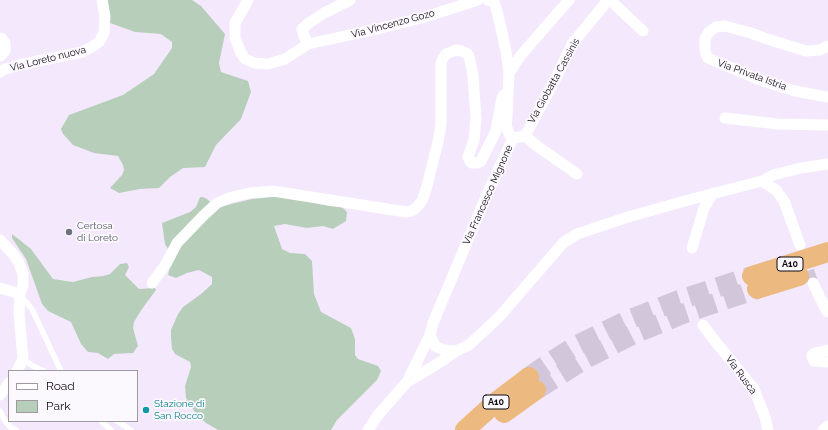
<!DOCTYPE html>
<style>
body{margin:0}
#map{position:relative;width:828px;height:430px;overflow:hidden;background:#f4e8fd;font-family:Raleway,sans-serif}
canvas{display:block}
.legend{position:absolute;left:8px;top:370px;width:130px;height:52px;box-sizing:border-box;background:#fcf9fe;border:1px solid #9e9aa0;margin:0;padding:5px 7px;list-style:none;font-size:12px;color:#100b14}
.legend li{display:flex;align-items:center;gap:8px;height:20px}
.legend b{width:20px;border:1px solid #9e9aa0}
</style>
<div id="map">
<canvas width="828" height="430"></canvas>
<ul class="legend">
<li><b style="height:5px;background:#fff"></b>Road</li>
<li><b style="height:11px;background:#b7cfba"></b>Park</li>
</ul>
</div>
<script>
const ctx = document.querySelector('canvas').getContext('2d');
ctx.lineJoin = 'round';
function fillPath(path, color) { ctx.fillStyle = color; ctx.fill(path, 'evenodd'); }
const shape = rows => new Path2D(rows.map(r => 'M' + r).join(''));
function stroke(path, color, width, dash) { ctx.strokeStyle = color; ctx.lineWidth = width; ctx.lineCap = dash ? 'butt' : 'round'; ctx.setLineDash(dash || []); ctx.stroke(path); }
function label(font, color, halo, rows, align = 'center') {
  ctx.font = font + ' Raleway,sans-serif'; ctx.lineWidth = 3.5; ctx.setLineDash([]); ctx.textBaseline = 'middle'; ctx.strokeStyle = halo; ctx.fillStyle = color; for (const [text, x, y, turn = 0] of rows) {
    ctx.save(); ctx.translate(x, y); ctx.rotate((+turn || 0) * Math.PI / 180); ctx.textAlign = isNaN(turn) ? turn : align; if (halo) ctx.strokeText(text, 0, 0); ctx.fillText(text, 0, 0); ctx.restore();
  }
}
fillPath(shape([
 [107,0,192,0,201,6,225,34,219,63,221,72,248,81,251,92,241,119,216,145,205,167,183,168,170,177,159,188,140,189,119,193,110,188,122,175,124,170,123,165,118,156,94,153,73,145,63,134,61,129,69,115,123,95,154,74,172,48,172,42,161,34,135,32,110,23],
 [283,196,329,206,342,207,347,212,346,221,333,229,323,226,307,228,285,224,274,226,282,249,290,253,305,254,312,261,314,294,321,312,351,328,355,339,355,355,358,359,378,366,381,371,377,380,337,420,331,430,218,430,206,423,197,415,189,404,186,398,185,386,191,367,190,362,175,354,172,349,171,337,171,330,178,314,183,307,201,294,212,284,212,277,199,270,187,273,176,278,168,275,172,256,165,244,162,223,190,212,196,207,200,197,203,197,207,199,216,207,219,207,252,199],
 [12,234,31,249,53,279,73,282,92,277,103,276,110,274,120,264,127,263,129,267,125,275,139,289,155,288,156,290,142,309,134,322,133,328,138,346,133,353,114,354,108,359,98,353,88,352,81,344,71,322,48,311,42,304,26,259,12,238]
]), '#b7cfba');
stroke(shape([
 [803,255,813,283]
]), '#d2c7da', 11, [11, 5.5]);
stroke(shape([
 [529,377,552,361,577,345,628,320,679,300,752,276],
 [536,390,585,359,634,334,685,313,757,289]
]), '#d2c7da', 20, [20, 10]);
stroke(shape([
 [21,296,32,309,61,371],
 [23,359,33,366,44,371],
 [0,411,4,419,10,427,16,430],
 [101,421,111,430],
 [117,421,131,430]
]), '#fff', 5.5);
stroke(shape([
 [248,0,235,23,235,38,240,51,245,59,255,63,268,64,285,59,308,44,304,36,302,29,309,23,324,13,350,0],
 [488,0,494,2,498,15,506,51,509,73],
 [569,0,521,55,509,73,507,118,506,125,509,134,513,138,488,192,433,323,430,335,435,346,444,350,456,351,469,345,500,316,563,243,577,234,628,217,692,199,762,181,776,190,784,201,800,245],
 [610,0,643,31],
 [0,38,2,39,5,43,5,51,0,56],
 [308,44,377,29,425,17,478,0],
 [828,46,820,50,806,51,767,39,751,33,725,26,716,27,709,32,705,39,705,50,706,54,708,58,760,80,795,91,828,97],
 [0,72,2,70,19,65,82,52,92,47,99,42,104,33,105,16,102,0],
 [725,118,778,124,828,125],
 [525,136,537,146,577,174],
 [513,138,525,136,555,80,572,44,608,0],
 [762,181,773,175,801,168,828,164],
 [0,240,14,255,19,263,23,274,23,286,20,294,19,313,23,359,17,371],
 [692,248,704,208,713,193],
 [152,283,166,264,177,243,203,216,217,203,232,197,250,193,273,191,406,212,411,211,416,208,422,201,427,186,438,142,441,124,441,63,443,58,446,54,456,50,461,51,466,53,469,56,473,75,476,119,474,140,468,157,470,161,472,163,477,163,481,161,496,131,502,98,504,95],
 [813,283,826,310,828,312],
 [0,288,20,294],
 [703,325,711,336,754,389,765,417,768,430],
 [430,335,407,382,442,361,456,351],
 [828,350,815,353,812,355,812,357,814,361,828,362],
 [0,395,9,383],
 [368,430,378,415,407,382],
 [823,430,828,426]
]), '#fff', 11);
stroke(shape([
 [752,276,828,252],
 [757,289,799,276],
 [504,413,536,390],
 [465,430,496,402,529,377]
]), '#ecb980', 20);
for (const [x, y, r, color] of [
 [69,232,4,"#6b7280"],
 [146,410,4,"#0f9aa8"]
]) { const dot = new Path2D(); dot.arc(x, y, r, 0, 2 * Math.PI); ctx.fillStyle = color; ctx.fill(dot); stroke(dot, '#fcf9fe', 1.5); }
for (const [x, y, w] of [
 [790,264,26],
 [496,402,26]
]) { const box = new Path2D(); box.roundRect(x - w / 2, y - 7, w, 14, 3); ctx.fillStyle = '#fcf9fe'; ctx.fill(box); stroke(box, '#100b14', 1); }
label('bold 9px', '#100b14', null, [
 ["A10",790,264],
 ["A10",496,402]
]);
label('10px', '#100b14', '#fcf9fe', [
 ["Via Vincenzo Gozo",393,24,-15],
 ["Via Loreto nuova",48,59,-14],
 ["Via Privata Istria",752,75,20],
 ["Via Giobatta Cassinis",554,81,-61],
 ["Via Francesco Mignone",488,195,-66],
 ["Via Rusca",741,375,54]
]);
label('10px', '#5b616d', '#fcf9fe', [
 ["Certosa",77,226],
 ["di Loreto",77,238]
], 'left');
label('10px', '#0d838f', '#fcf9fe', [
 ["Stazione di",154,404],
 ["San Rocco",154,416]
], 'left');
</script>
